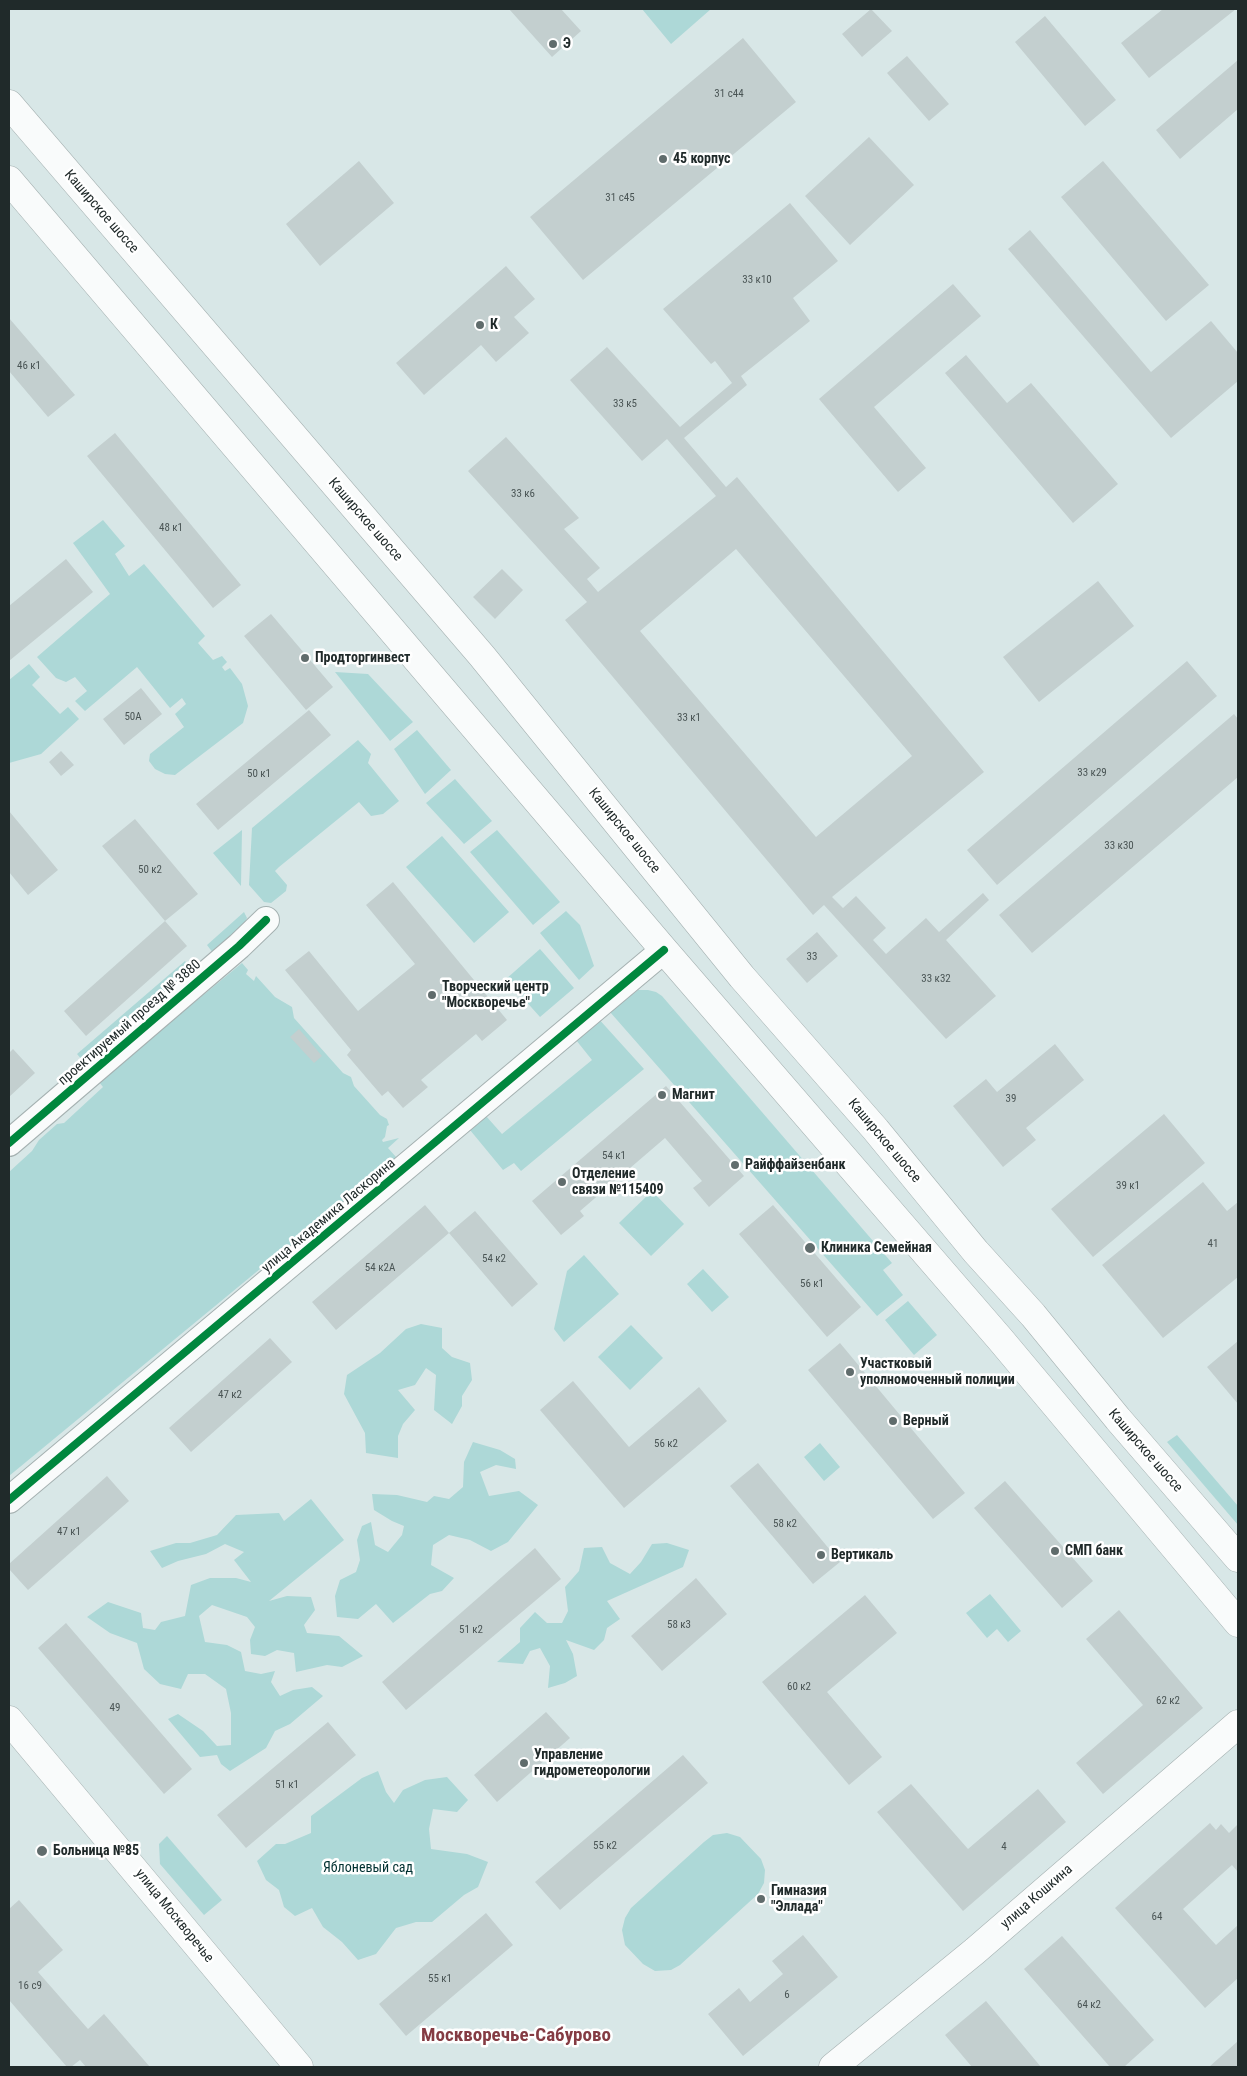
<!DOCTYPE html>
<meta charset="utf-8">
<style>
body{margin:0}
#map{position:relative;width:1247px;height:2076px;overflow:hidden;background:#d8e7e7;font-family:"Roboto Condensed",sans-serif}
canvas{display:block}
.frame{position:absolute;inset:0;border:10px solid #202a2a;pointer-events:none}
</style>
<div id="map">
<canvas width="1247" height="2076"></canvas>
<div class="frame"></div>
</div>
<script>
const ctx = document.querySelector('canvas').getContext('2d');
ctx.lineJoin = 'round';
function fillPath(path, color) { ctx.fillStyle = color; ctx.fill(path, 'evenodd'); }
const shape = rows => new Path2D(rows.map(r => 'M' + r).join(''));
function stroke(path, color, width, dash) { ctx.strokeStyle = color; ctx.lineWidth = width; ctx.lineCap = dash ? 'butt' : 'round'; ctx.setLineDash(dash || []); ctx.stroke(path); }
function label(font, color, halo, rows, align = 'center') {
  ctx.font = font + ' "Roboto Condensed",sans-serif'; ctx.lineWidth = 5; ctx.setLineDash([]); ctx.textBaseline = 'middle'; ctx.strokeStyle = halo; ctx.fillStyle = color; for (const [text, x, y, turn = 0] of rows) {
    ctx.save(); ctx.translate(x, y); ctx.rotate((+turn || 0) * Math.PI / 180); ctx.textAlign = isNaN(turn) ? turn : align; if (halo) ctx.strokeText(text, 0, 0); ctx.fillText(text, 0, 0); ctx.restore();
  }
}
fillPath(shape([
 [642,9,711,9,671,44],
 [103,520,125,546,115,554,129,576,144,564,205,636,198,643,213,660,222,656,227,662,222,667,225,671,230,668,242,684,248,706,243,723,175,775,165,774,155,769,149,761,150,754,184,727,175,714,186,704,182,698,170,708,137,667,85,711,75,701,87,691,75,677,66,682,56,678,37,657,110,594,73,543],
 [29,664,40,677,32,685,60,714,68,707,79,719,41,754,9,763,9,680],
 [335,672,368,674,413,722,390,741],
 [417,730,451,770,425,794,394,749],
 [358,740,371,754,368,763,399,801,383,814,371,816,359,802,279,867,275,871,287,885,286,891,271,903,264,902,249,885,252,828],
 [455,779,492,821,464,844,426,803],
 [242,830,241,886,213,853],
 [497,830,560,902,533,925,470,852],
 [442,836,509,912,474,943,406,867],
 [566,911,580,925,594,966,579,980,540,933],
 [244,912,247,918,244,924,213,953,207,945],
 [540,949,574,988,540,1017,506,979],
 [185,961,190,968,83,1061,77,1054],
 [242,963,248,970,246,974,254,981,256,976,275,997,292,1007,294,1018,343,1073,351,1077,354,1086,380,1115,387,1119,389,1125,387,1126,385,1137,382,1140,383,1142,399,1138,388,1148,396,1157,356,1190,352,1201,316,1229,308,1230,283,1251,277,1263,266,1264,9,1476,9,1172,32,1151,39,1140,57,1124,64,1123,103,1087,99,1082,157,1034,157,1030,161,1030],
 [638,990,648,990,656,992,662,996,892,1263,883,1270,903,1295,877,1316,610,1012],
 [597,1017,644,1069,521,1171,514,1163,503,1170,470,1130,486,1116,502,1134,592,1060,576,1040],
 [652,1191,684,1224,651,1256,619,1223],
 [584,1255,619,1294,564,1342,554,1329,567,1271],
 [703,1269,729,1297,712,1312,687,1284],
 [908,1301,937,1335,914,1355,885,1320],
 [421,1324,442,1328,442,1348,452,1357,470,1363,472,1380,462,1396,462,1406,452,1424,434,1410,436,1375,426,1368,415,1385,398,1390,415,1410,403,1424,398,1436,398,1458,366,1453,365,1433,344,1394,347,1375,380,1353,406,1329],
 [631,1325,663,1358,630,1390,598,1357],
 [1177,1435,1238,1506,1238,1525,1167,1442],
 [473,1442,500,1450,515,1459,516,1469,496,1465,480,1472,489,1496,519,1491,538,1505,508,1542,491,1551,470,1540,449,1535,433,1545,431,1565,454,1578,442,1591,430,1594,393,1623,376,1604,358,1619,337,1617,335,1596,340,1580,356,1572,360,1560,357,1540,362,1526,371,1522,375,1545,388,1552,402,1535,404,1526,392,1521,374,1510,372,1494,397,1495,427,1502,434,1496,449,1499,463,1487,464,1462],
 [820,1443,840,1467,824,1481,804,1457],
 [311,1499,344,1540,269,1601,287,1596,311,1597,315,1610,304,1625,307,1633,339,1636,363,1656,342,1667,327,1665,296,1672,294,1653,277,1650,265,1656,251,1654,250,1640,255,1627,247,1617,212,1605,199,1616,205,1642,227,1645,241,1652,245,1671,261,1674,275,1671,271,1682,280,1696,293,1690,312,1687,323,1696,290,1724,275,1731,266,1748,230,1771,221,1764,217,1755,200,1757,168,1719,178,1714,203,1731,217,1746,231,1745,231,1713,226,1689,205,1674,188,1674,181,1689,160,1684,144,1669,137,1643,110,1633,87,1617,108,1602,141,1613,143,1628,155,1630,161,1622,185,1616,191,1585,210,1578,236,1578,251,1582,234,1560,244,1552,225,1544,206,1554,178,1561,162,1568,150,1551,176,1543,190,1543,217,1535,236,1515,279,1513,284,1521],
 [667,1543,689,1550,683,1567,607,1601,620,1619,607,1628,604,1640,594,1650,566,1640,573,1654,577,1676,565,1683,548,1688,550,1666,540,1648,530,1651,523,1664,497,1662,520,1642,520,1628,535,1612,547,1623,562,1623,568,1611,565,1587,579,1571,584,1548,602,1547,610,1563,630,1574,641,1562,652,1544],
 [990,1594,1021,1631,1008,1642,997,1629,987,1638,966,1613],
 [378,1771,386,1792,394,1803,403,1790,425,1780,447,1777,468,1800,457,1812,433,1809,429,1829,431,1849,467,1854,488,1862,478,1887,464,1895,432,1922,416,1922,396,1928,376,1954,358,1960,342,1942,323,1927,312,1908,295,1916,284,1907,279,1890,266,1880,257,1861,276,1844,285,1844,311,1833,311,1816,362,1778],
 [727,1833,740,1837,761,1859,765,1870,764,1883,758,1894,680,1965,671,1970,655,1971,643,1964,625,1945,622,1930,625,1918,631,1908,704,1842,713,1835],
 [167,1836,222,1900,204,1915,160,1864,159,1844]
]), '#add8d7');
fillPath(shape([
 [509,9,561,9,581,31,552,57],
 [871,9,892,31,862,57,842,34],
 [1163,9,1236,9,1149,78,1121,43],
 [1045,16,1116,100,1085,126,1015,42],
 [743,38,796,102,583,280,530,217],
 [907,56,949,104,929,121,887,73],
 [1238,60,1238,109,1180,159,1156,130],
 [869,137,914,185,850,245,805,196],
 [359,161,394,203,320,266,286,224],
 [1103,161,1209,285,1166,321,1061,197],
 [790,203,838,261,793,298,810,321,741,376,747,385,684,438,726,487,737,477,984,772,832,897,843,908,856,896,886,928,873,940,886,954,926,918,939,932,983,893,989,900,946,940,996,996,946,1039,824,905,813,915,565,620,587,602,468,471,506,437,579,518,564,529,600,568,587,579,598,592,716,496,667,439,642,461,570,380,607,347,680,427,732,383,715,361,711,364,663,309],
 [736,549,912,756,816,837,640,631],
 [1030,230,1151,372,1211,321,1238,353,1238,381,1171,438,1008,249],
 [506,266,535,299,514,317,529,333,496,362,481,345,424,395,396,363],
 [953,284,981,316,874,407,926,468,898,492,819,399],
 [9,318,75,395,48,417,9,371],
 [966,355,1007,403,1031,383,1118,484,1073,523,945,373],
 [115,433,241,585,213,608,87,456],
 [66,559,93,592,9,661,9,606],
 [502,569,523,590,495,619,473,597],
 [1098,581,1134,626,1039,702,1003,657],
 [271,614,333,687,306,710,244,636],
 [1187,661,1217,696,997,885,967,850],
 [141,688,162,714,124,745,103,719],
 [309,710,331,735,218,830,196,804],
 [1234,714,1238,719,1238,777,1032,953,999,915],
 [61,751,74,765,61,776,49,762],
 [9,811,58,870,28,895,9,872],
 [135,819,198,894,165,921,102,846],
 [393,882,507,1020,482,1041,476,1034,421,1080,428,1087,403,1108,388,1091,382,1096,347,1055,351,1050,285,970,309,951,358,1011,415,964,366,905],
 [165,921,187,946,86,1036,64,1011],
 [817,932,838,956,807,983,786,959],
 [299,1029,322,1056,314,1063,290,1037],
 [1055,1044,1084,1080,1026,1128,1036,1140,1003,1167,953,1106,986,1079,997,1092],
 [13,1049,35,1073,9,1097,9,1053],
 [666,1086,744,1176,709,1207,693,1188,702,1181,665,1138,580,1211,584,1216,561,1235,532,1201],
 [1164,1114,1205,1163,1093,1257,1051,1209],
 [1203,1182,1227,1211,1238,1202,1238,1277,1163,1338,1102,1265],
 [425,1205,449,1233,336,1330,312,1302],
 [773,1205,861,1307,827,1337,739,1234],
 [475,1211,538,1284,512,1307,449,1233],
 [270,1338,292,1362,191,1452,169,1428],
 [1238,1341,1238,1404,1207,1367],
 [840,1343,965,1493,933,1519,808,1370],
 [573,1381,629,1447,699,1387,727,1421,624,1508,540,1410],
 [758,1463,840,1562,813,1584,730,1486],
 [107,1476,129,1501,28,1590,9,1569,9,1564],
 [1005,1481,1093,1581,1062,1608,974,1508],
 [535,1548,561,1579,406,1710,382,1682],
 [696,1578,727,1614,662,1671,631,1636],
 [865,1595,897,1633,827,1692,882,1757,849,1785,762,1682],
 [1119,1610,1203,1708,1103,1794,1076,1763,1143,1705,1086,1639],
 [66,1623,192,1769,164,1794,38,1648],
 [546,1712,570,1738,497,1802,474,1775],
 [328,1722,356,1755,246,1848,217,1815],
 [683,1755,708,1783,560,1910,535,1882],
 [911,1784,968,1849,1038,1789,1066,1822,963,1911,877,1812],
 [1210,1823,1216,1830,1221,1824,1229,1833,1238,1824,1238,1872,1232,1865,1183,1909,1216,1945,1238,1925,1238,1978,1205,2008,1115,1908],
 [19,1900,63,1950,38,1972,88,2029,104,2014,150,2067,86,2067,80,2060,71,2067,67,2067,9,2000,9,1909],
 [486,1913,513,1945,406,2036,379,2004],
 [803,1935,838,1977,743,2056,708,2014,739,1988,750,2002,783,1974,772,1961],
 [1062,1936,1154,2040,1124,2067,1110,2067,1024,1969],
 [986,2001,1041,2067,972,2067,945,2035],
 [1238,2041,1238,2067,1209,2067]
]), '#c3cfcf');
const minor = shape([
 [9,1143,239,946,266,920],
 [9,1500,664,950]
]);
const major = shape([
 [9,104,482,656,742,977,876,1130,976,1252,1033,1315,1118,1419,1238,1558],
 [9,180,664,950,1000,1339,1238,1623],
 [9,1720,299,2067],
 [833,2067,975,1951,1238,1724]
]);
stroke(minor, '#a5b1b1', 28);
stroke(major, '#a5b1b1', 29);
stroke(minor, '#f9fbfb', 26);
stroke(major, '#f9fbfb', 28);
stroke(shape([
 [9,1143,239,946,266,920],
 [9,1500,664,950]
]), '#00873e', 8);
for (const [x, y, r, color] of [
 [553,44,5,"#606c6c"],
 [663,159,5,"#606c6c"],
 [480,325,5,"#606c6c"],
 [305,658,5,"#606c6c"],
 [432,995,5,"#606c6c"],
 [662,1095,5,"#606c6c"],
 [735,1165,5,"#606c6c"],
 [562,1182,5,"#606c6c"],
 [810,1248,6,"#606c6c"],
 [850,1372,5,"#606c6c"],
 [893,1421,5,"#606c6c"],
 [1055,1551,5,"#606c6c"],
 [821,1555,5,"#606c6c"],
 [524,1763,5,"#606c6c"],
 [42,1851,6,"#606c6c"],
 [761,1899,5,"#606c6c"]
]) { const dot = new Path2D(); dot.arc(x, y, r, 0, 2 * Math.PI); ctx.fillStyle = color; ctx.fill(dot); stroke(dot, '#fff', 2); }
label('11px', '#4a5555', null, [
 ["31 с44",729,94],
 ["31 с45",620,198],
 ["33 к10",757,280],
 ["46 к1",29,366],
 ["33 к5",625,404],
 ["33 к6",523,494],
 ["48 к1",171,528],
 ["50А",133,717],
 ["33 к1",689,718],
 ["33 к29",1092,773],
 ["50 к1",259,774],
 ["33 к30",1119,846],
 ["50 к2",150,870],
 ["33",812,957],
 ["33 к32",936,979],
 ["39",1011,1099],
 ["54 к1",614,1156],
 ["39 к1",1128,1186],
 ["41",1213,1244],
 ["54 к2",494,1259],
 ["54 к2А",380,1268],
 ["56 к1",812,1284],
 ["47 к2",230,1395],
 ["56 к2",666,1444],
 ["58 к2",785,1524],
 ["47 к1",69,1532],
 ["58 к3",679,1625],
 ["51 к2",471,1630],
 ["60 к2",799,1687],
 ["62 к2",1168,1701],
 ["49",115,1708],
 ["51 к1",287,1785],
 ["55 к2",605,1846],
 ["4",1004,1847],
 ["64",1157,1917],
 ["55 к1",440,1979],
 ["16 с9",30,1986],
 ["6",787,1995],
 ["64 к2",1089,2005]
]);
label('bold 14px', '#202a2a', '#fff', [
 ["Э",563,44],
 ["45 корпус",673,159],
 ["К",490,325],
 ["Продторгинвест",315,658],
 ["Творческий центр",442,987],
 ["\"Москворечье\"",442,1003],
 ["Магнит",672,1095],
 ["Райффайзенбанк",745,1165],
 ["Отделение",572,1174],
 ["связи №115409",572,1190],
 ["Клиника Семейная",821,1248],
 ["Участковый",860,1364],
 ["уполномоченный полиции",860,1380],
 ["Верный",903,1421],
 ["СМП банк",1065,1551],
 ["Вертикаль",831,1555],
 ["Управление",534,1755],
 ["гидрометеорологии",534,1771],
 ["Больница №85",53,1851],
 ["Гимназия",771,1891],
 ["\"Эллада\"",771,1907]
], 'left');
label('14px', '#202a2a', '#fff', [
 ["Каширское шоссе",101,212,49],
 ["Каширское шоссе",365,520,49],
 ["Каширское шоссе",624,831,51],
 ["проектируемый проезд № 3880",130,1023,-41],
 ["Каширское шоссе",884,1141,50],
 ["улица Академика Ласкорина",329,1216,-40],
 ["Каширское шоссе",1145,1451,49],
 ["улица Кошкина",1037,1897,-41],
 ["улица Москворечье",174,1916,51]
]);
label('14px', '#003030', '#fff', [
 ["Яблоневый сад",368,1868]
]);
label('bold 19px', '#843b43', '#fff', [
 ["Москворечье-Сабурово",516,2036]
]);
</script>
